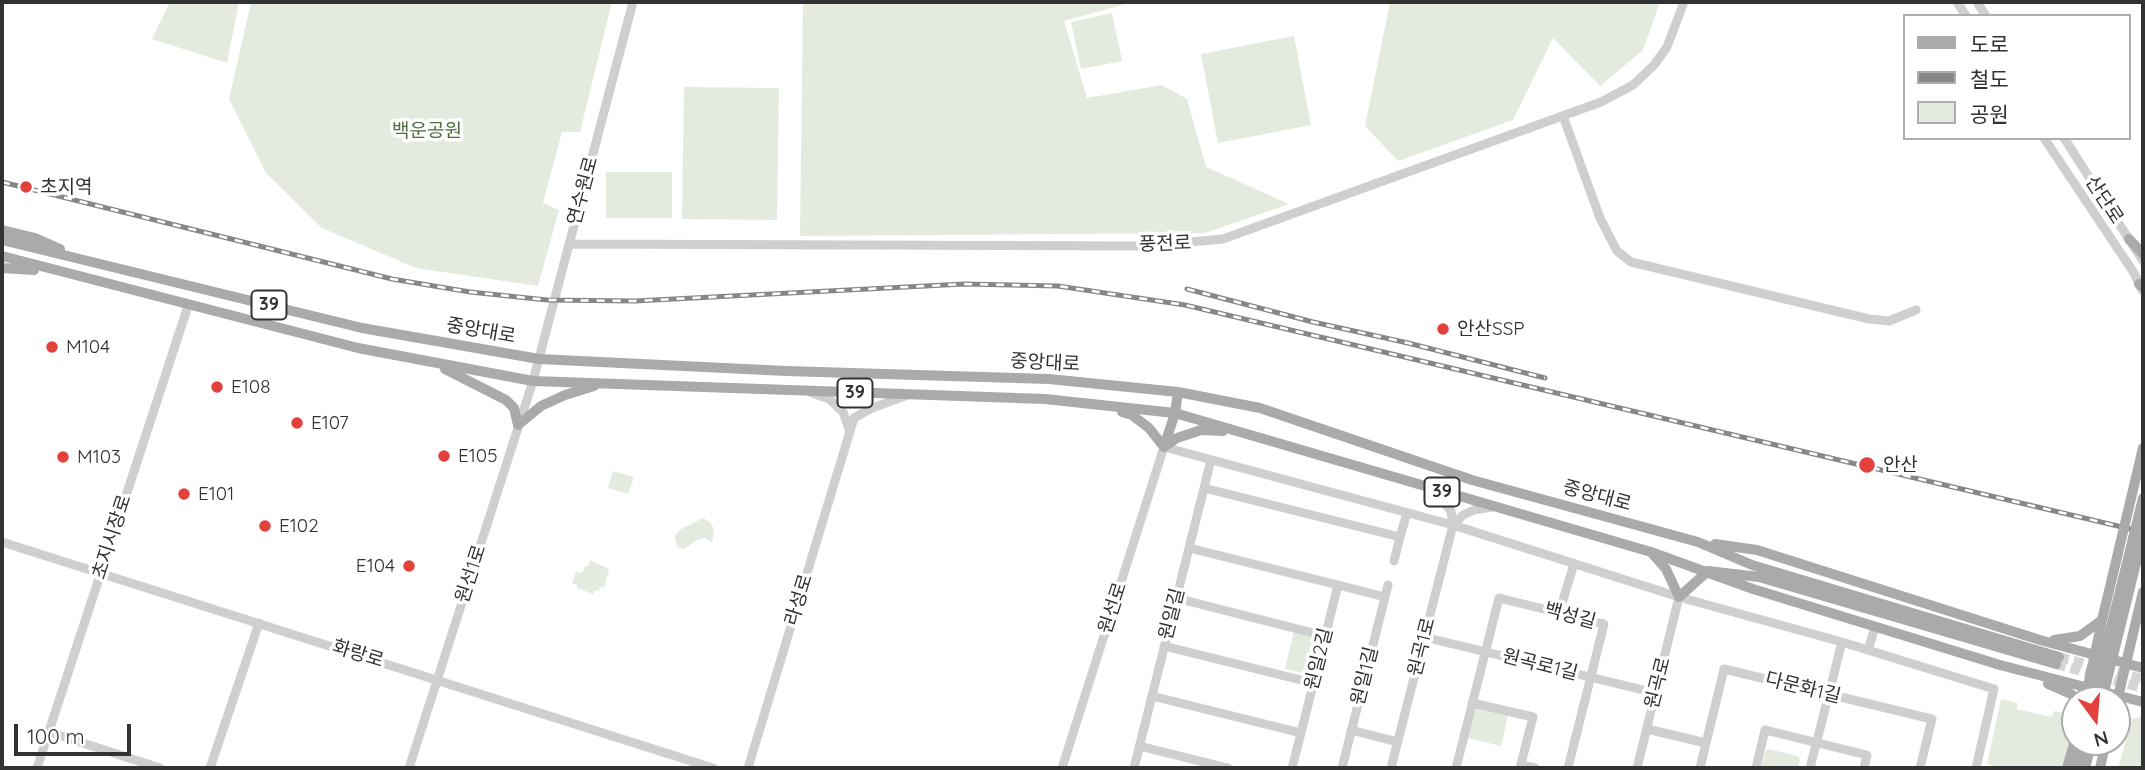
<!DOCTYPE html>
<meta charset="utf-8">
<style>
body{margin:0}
#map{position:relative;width:2145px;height:770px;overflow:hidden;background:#fff;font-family:Quicksand,"Noto Sans KR",sans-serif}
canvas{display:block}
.frame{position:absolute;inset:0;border:4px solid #323232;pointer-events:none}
.legend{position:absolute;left:1903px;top:14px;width:228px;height:126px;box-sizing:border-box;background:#fff;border:2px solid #adadad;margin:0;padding:9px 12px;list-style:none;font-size:21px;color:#323232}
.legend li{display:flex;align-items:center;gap:14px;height:35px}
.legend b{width:35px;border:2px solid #adadad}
.north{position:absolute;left:2061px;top:686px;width:70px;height:70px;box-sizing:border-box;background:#fff;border:2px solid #adadad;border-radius:50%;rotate:164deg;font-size:19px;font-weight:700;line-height:28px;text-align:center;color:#323232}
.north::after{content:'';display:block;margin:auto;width:24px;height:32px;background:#e2413c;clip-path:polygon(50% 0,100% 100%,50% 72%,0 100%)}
.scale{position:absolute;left:14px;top:724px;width:117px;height:32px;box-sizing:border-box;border:4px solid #323232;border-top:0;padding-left:9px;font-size:21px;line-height:24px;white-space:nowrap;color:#323232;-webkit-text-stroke:5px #fff;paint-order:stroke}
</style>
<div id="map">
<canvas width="2145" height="770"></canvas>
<div class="frame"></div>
<ul class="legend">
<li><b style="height:9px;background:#aaa"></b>도로</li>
<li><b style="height:9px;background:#878787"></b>철도</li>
<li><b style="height:19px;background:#e4ebde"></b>공원</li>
</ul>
<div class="north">N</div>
<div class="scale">100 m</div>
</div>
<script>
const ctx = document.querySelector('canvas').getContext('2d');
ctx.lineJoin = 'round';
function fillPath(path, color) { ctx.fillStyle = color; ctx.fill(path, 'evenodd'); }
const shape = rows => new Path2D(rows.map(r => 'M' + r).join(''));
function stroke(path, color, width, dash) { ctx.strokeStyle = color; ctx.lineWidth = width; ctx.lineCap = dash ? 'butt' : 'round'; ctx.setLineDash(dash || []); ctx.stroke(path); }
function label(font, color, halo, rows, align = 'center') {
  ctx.font = font + ' Quicksand,"Noto Sans KR",sans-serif'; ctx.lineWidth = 7; ctx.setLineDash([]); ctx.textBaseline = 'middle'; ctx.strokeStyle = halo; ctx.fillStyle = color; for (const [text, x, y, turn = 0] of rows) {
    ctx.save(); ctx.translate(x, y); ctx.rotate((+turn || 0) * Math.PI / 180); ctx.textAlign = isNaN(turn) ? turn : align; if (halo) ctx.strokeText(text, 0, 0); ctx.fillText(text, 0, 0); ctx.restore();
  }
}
fillPath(shape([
 [170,2,239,2,227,63,152,39],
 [251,2,612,2,580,132,562,132,543,203,559,210,538,286,416,268,322,228,266,173,229,99],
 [803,2,1133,2,1064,21,1087,98,1162,85,1187,99,1206,167,1289,204,1205,233,800,236],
 [1390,2,1660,2,1643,50,1600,86,1553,38,1513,120,1398,161,1365,126],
 [1112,13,1122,61,1081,69,1071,22],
 [1294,36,1311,125,1218,143,1201,54],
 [684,87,779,88,777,220,682,219],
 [606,172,672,172,672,218,606,218],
 [613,471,634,477,628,494,608,488],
 [703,518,710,522,714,529,712,543,705,538,697,540,684,549,677,547,675,536,681,529],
 [590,560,609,569,604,588,600,587,599,591,595,590,593,594,577,588,577,585,572,583,576,572,582,573,585,566,588,567],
 [1294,631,1317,636,1319,640,1312,672,1307,674,1285,669],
 [2001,699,2017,703,2017,709,2052,717,2054,711,2065,713,2073,727,2063,768,2005,768,1987,764],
 [1477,709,1508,716,1501,746,1467,738,1474,711],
 [2143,716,2143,768,2118,768,2132,719],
 [1768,749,1798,756,1800,760,1798,768,1761,768,1765,752]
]), '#e4ebde');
stroke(shape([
 [2059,657,2143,679],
 [2056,664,2143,688]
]), '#d6d6d6', 10, [10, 5]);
stroke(shape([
 [1957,2,1966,16],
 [1977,2,1986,16],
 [1563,116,1600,218,1617,251,1631,262,1869,319,1889,321,1916,310],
 [2044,138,2134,273,2142,290],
 [2064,138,2143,261],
 [569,244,1145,246,1223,239,1601,102,1633,85,1654,65,1667,47,1684,2],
 [812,393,829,399,843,412,850,432],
 [1204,488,1400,537,1394,561],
 [1453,525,1463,515,1474,510,1492,507],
 [1400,537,1407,513],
 [2,542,713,768],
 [1338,585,1385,597],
 [1176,598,1325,636],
 [1559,613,1574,564],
 [1424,637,1656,693],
 [1164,646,1313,683],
 [1868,650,1875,627],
 [1152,696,1301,733,1338,585,1189,548],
 [1472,703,1533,717,1520,768],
 [1647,729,1706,743],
 [1351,730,1398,742],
 [49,732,160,768],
 [1139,746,1228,768],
 [1521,765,1535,768],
 [37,768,188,306],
 [210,768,259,623],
 [409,768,533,381,633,2],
 [748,768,854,418,872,408,905,396],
 [1062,768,1164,447,1453,525,1679,597,1842,642,1994,689,1976,768],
 [1134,768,1211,460],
 [1292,768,1301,733],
 [1342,768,1388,585],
 [1391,768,1453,525,1451,511,1432,489],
 [1456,768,1499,598,1604,624,1568,768],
 [1637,768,1679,597],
 [1700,768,1724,669,1932,719,1920,768],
 [1756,768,1765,730,1867,755,1864,768],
 [1810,768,1842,642]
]), '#cfcfcf', 9);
stroke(shape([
 [2,230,35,238,60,249],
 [2129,239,2143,254],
 [2,240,362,328,539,359,786,371,1049,379,1178,392,1260,408,1472,480,1698,542,1752,565,2059,657],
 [2,256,358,348,533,381,1045,399,1175,413,1651,552,1753,589,2000,665,2143,702],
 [2,268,34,270],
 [2139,284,2143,287],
 [445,369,506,400,514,408,518,425,541,406,565,395,594,386],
 [1122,412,1132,415,1149,428,1164,447],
 [1164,447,1177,438,1201,430,1223,431],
 [1164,447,1175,413,1178,392],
 [1715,544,1757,550,2040,640,2143,668],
 [1651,552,1666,569,1679,597,1708,571,1759,577,2056,664],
 [2054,640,2080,636,2102,620],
 [2048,684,2071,694,2077,700],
 [2085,700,2103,616],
 [2117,701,2143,592],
 [2067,768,2075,740],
 [2076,768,2082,742],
 [2085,768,2092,742],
 [2100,768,2106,742]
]), '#aaa', 10);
const rail = shape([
 [2,182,392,279,470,292,547,300,635,301,964,284,1058,286,1185,305,2143,532],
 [1187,289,1313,322,1408,343,1545,378]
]);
stroke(rail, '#878787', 5);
stroke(rail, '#fff', 2.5, [8]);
stroke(shape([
 [2103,616,2143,448],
 [2093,700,2143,498],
 [2102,700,2143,535]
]), '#aaa', 10);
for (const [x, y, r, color] of [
 [26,187,7,"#e2413c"],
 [1443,329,7,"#e2413c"],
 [52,347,7,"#e2413c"],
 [217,387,7,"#e2413c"],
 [297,423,7,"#e2413c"],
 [444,456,7,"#e2413c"],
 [63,457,7,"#e2413c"],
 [1867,465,9,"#e2413c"],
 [184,494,7,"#e2413c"],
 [265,526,7,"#e2413c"],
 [409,566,7,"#e2413c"]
]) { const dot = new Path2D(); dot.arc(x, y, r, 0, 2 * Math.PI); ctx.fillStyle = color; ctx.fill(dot); stroke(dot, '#fff', 2.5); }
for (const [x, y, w] of [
 [269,305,35],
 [855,393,35],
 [1442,492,35]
]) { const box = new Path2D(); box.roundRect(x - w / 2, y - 14.5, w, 29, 5); ctx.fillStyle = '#fff'; ctx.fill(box); stroke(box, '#323232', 2); }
label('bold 18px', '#323232', null, [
 ["39",269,305],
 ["39",855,393],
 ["39",1442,492]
]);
label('19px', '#506e40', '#fff', [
 ["백운공원",427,131]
]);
label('19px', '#323232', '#fff', [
 ["초지역",40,187],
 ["안산SSP",1457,329],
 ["M104",66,347],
 ["E108",231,387],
 ["E107",311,423],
 ["E105",458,456],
 ["M103",77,457],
 ["안산",1883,465],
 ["E101",198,494],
 ["E102",279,526],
 ["E104",395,566,"right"]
], 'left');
label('19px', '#323232', '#fff', [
 ["연수원로",583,191,-75],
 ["산단로",2104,200,57],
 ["풍전로",1165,244,-2],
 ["중앙대로",481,331,10],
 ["중앙대로",1045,363,3],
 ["중앙대로",1597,496,15],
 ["초지시장로",112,537,-72],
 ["원선1로",471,574,-72],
 ["라성로",799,600,-73],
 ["원선로",1113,608,-72],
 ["원일길",1172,614,-76],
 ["백성길",1570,616,15],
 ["원곡1로",1422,647,-76],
 ["화랑로",358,654,17],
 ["원일2길",1319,659,-76],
 ["원곡로1길",1540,665,14],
 ["원일1길",1365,676,-76],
 ["원곡로",1658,683,-76],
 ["다문화1길",1803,688,14]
]);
</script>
